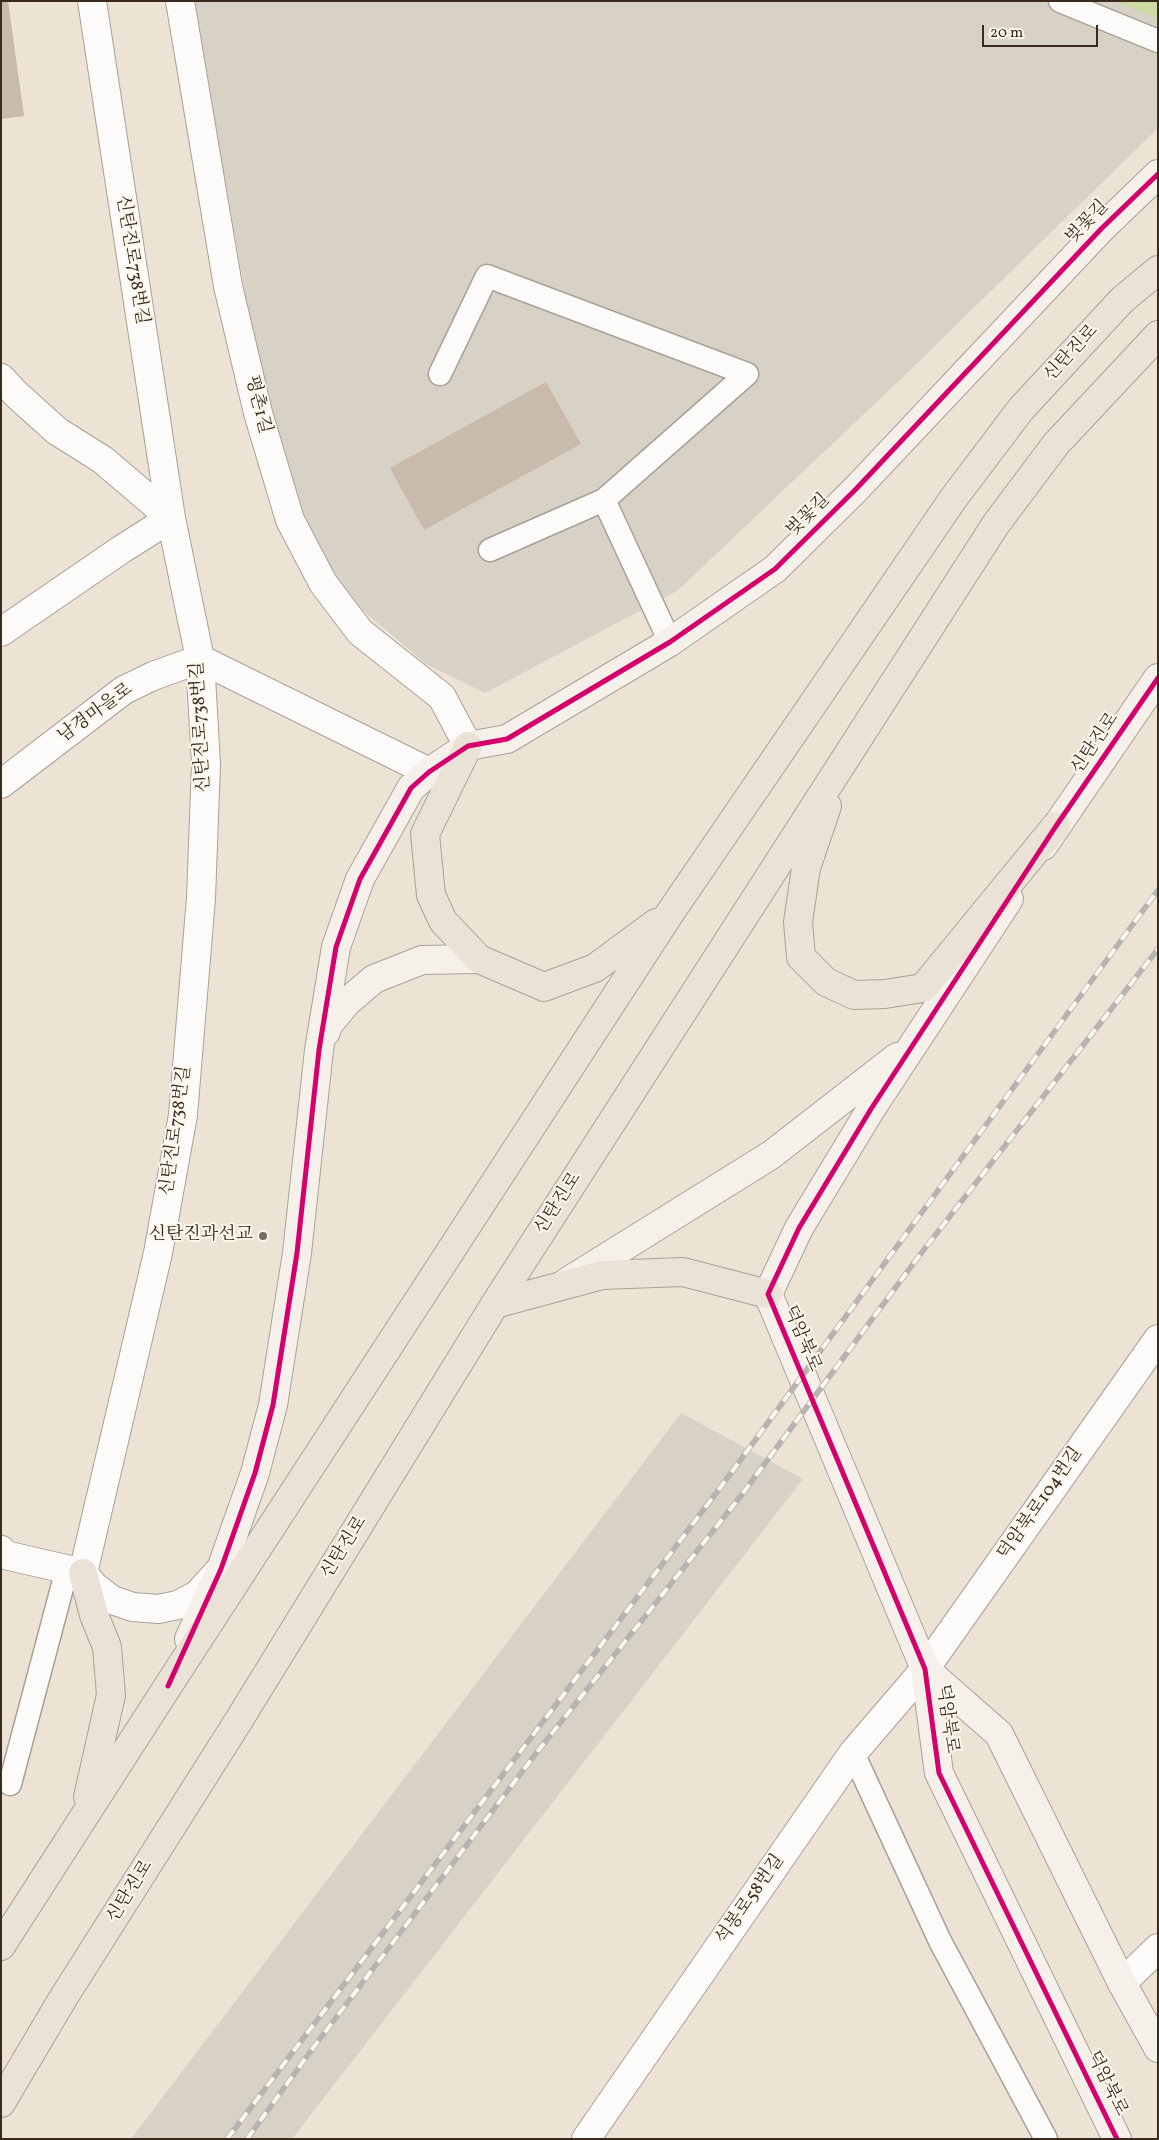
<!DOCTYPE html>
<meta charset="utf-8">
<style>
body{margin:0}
#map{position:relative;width:1159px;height:2140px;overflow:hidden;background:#ece3d5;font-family:Vollkorn,serif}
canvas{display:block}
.frame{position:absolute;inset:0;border:2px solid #3b2a1e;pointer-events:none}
.scale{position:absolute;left:982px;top:25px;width:116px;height:22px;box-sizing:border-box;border:2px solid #3b2a1e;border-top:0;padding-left:6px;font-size:15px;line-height:18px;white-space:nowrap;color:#3b2a1e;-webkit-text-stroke:4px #fbf7ec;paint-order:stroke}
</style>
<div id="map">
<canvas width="1159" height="2140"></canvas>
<div class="frame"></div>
<div class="scale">20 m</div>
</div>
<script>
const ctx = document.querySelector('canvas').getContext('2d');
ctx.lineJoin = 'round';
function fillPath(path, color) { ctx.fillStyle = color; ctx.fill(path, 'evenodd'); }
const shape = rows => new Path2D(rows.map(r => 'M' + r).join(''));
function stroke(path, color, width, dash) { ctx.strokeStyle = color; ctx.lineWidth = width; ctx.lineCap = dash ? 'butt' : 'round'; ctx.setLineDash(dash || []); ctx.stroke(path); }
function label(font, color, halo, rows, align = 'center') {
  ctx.font = font + ' Vollkorn,"Noto Serif KR",serif'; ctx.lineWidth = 4; ctx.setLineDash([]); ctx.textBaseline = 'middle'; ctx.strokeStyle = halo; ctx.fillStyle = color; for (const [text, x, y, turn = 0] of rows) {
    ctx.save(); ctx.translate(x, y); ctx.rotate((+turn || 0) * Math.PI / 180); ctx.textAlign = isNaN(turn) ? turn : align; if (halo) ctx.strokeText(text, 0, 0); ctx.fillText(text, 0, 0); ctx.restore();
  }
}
fillPath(shape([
 [194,1,1158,1,1158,128,902,378,677,591,485,693,426,664,326,579,264,402],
 [681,1413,803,1479,292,2139,131,2139]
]), '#d7d2c5');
fillPath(shape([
 [1114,1,1158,1,1158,18]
]), '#cddaa3');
fillPath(shape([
 [1,1,8,1,24,116,1,119],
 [546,382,581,444,424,530,390,468]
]), '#c8bbab');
const lane = shape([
 [1060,1,1158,41],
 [440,374,487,276,747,374,604,500,670,642],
 [490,550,604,500],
 [853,1753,940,1941,1046,2139],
 [10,1784,67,1569]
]);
const street = shape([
 [180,1,228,286,258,413,290,520,323,583,360,632,442,697,468,746],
 [1,378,17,395,57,431,103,460,171,518,122,549,1,632],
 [1,784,124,690,153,676,200,659,429,772],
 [1,1550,5,1555,83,1573],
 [83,1573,158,1253,183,1115,201,898,206,764,200,659,171,518,92,1],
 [83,1573,94,1586,112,1600,133,1607,158,1609,178,1605,197,1595,219,1571],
 [1122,1983,1158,1948],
 [586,2139,853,1753,925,1669,1158,1339]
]);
const secondary = shape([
 [1043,846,1158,678],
 [1009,899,871,1109,799,1228,768,1294,925,1669,939,1773,1117,2139],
 [326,1032,328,1025,347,1002,374,979,422,960,479,959],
 [567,1282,771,1155,897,1057],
 [189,1639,221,1569,255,1473,273,1405,297,1253,319,1050,336,947,360,879,411,788,429,772,468,746,507,739,670,642,775,569,856,489,1101,229,1158,174],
 [925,1669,999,1734,1122,1983,1158,2048]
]);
const primary = shape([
 [468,746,425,834,431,895,443,921,479,959,544,987,595,968,656,923],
 [827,806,806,868,798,922,801,957,826,982,854,995,885,994,923,988,1056,826],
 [495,1304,602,1275,683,1272,768,1294],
 [83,1573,94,1615,107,1647,111,1695,88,1797],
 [1,1946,168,1686,670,913,953,499,1021,409,1122,300,1158,270],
 [1,2103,62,2000,239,1720,495,1304,996,524,1056,444,1158,335]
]);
stroke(lane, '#a8a198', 25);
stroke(street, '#a8a198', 30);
stroke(secondary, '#a8a198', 30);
stroke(primary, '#a8a198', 30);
stroke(lane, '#fcfbf9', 22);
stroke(street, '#fcfbf9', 28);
stroke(secondary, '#f5f1ea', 28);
stroke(primary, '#eae2d6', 28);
const rail = shape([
 [227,2139,720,1488,1158,890],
 [247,2139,313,2048,534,1756,740,1497,919,1256,1158,949]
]);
stroke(rail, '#b6b3b0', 5.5);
stroke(rail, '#fbf7ec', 4, [11]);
stroke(shape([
 [168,1686,221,1569,255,1473,273,1405,297,1253,319,1050,336,947,360,879,411,788,429,772,468,746,507,739,670,642,775,569,856,489,1101,229,1158,174],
 [1117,2139,939,1773,925,1669,768,1294,799,1228,871,1109,1056,826,1158,678]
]), '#d6006c', 5);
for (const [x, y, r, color] of [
 [263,1236,5,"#796b5e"]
]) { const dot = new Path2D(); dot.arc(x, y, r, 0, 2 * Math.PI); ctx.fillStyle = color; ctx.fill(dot); stroke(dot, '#fbf7ec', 2); }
label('18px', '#3b2a1e', '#fbf7ec', [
 ["벚꽃길",1088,223,-46],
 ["신탄진로738번길",131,260,81],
 ["신탄진로",1072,354,-47],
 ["평촌1길",257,405,76],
 ["벚꽃길",809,516,-45],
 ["남경마을로",96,714,-36],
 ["신탄진로738번길",202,727,-93],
 ["신탄진로",1096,744,-56],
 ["신탄진로738번길",177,1131,-82],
 ["신탄진로",559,1204,-57],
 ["덕암북로",801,1339,67],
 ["덕암북로104번길",1041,1504,-55],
 ["신탄진로",345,1548,-58],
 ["덕암북로",946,1719,82],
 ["신탄진로",131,1892,-58],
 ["석봉로58번길",751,1900,-55],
 ["덕암북로",1106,2084,64]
]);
label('18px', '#3b2a1e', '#fbf7ec', [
 ["신탄진과선교",253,1236]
], 'right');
</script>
